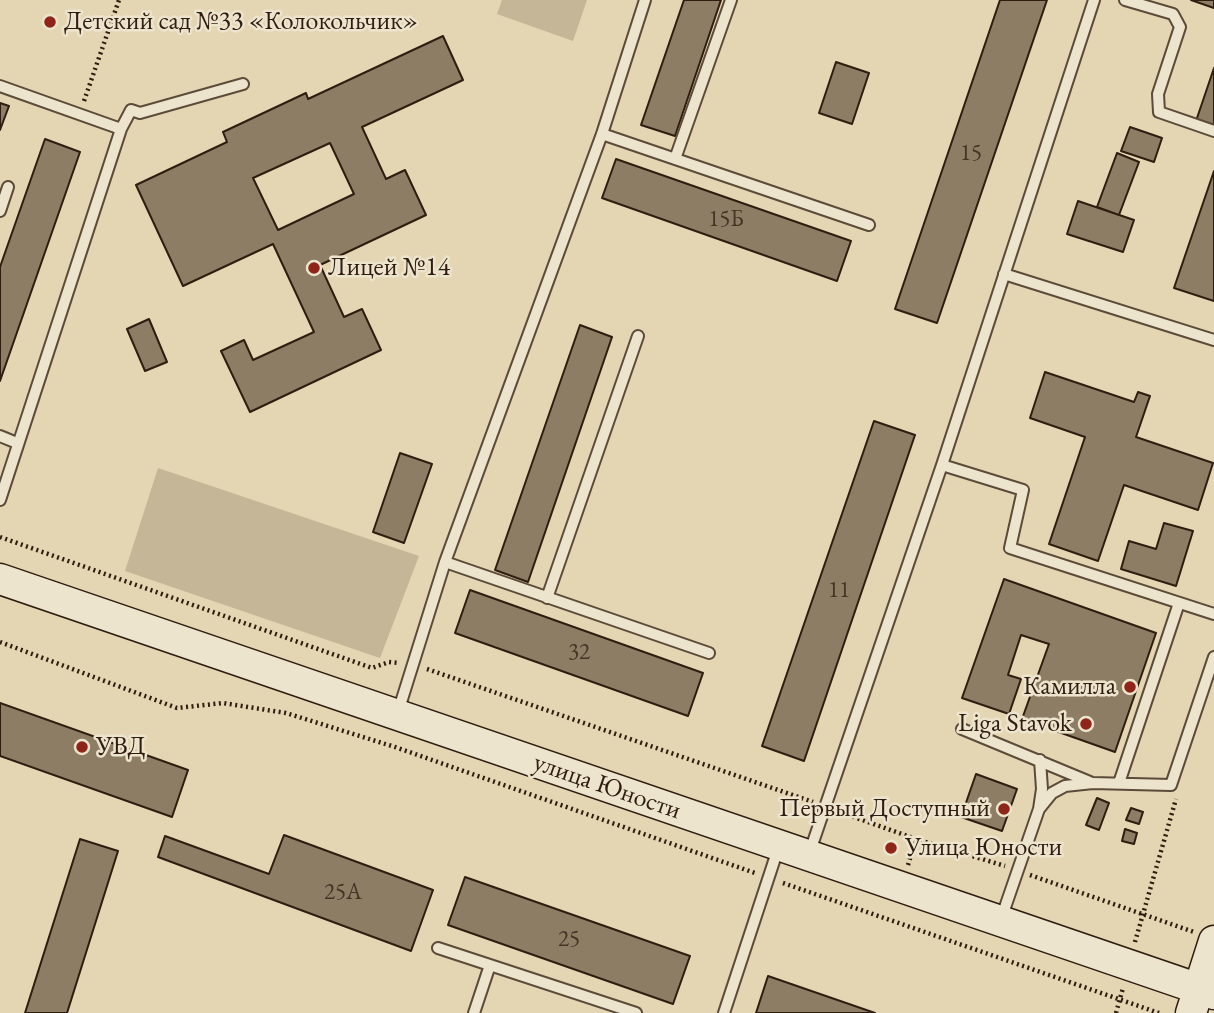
<!DOCTYPE html>
<meta charset="utf-8">
<style>
body{margin:0}
canvas{display:block;background:#e4d5b3}
</style>
<canvas width="1214" height="1013"></canvas>
<script>
const ctx = document.querySelector('canvas').getContext('2d');
ctx.lineJoin = 'round';
function fillPath(path, color) { ctx.fillStyle = color; ctx.fill(path, 'evenodd'); }
const shape = rows => new Path2D(rows.map(r => 'M' + r).join(''));
function stroke(path, color, width, dash) { ctx.strokeStyle = color; ctx.lineWidth = width; ctx.lineCap = dash ? 'butt' : 'round'; ctx.setLineDash(dash || []); ctx.stroke(path); }
function label(font, color, halo, rows, align = 'center') {
  ctx.font = font + ' "EB Garamond",serif'; ctx.lineWidth = 5; ctx.setLineDash([]); ctx.textBaseline = 'middle'; ctx.strokeStyle = halo; ctx.fillStyle = color; for (const [text, x, y, turn = 0] of rows) {
    ctx.save(); ctx.translate(x, y); ctx.rotate((+turn || 0) * Math.PI / 180); ctx.textAlign = isNaN(turn) ? turn : align; if (halo) ctx.strokeText(text, 0, 0); ctx.fillText(text, 0, 0); ctx.restore();
  }
}
fillPath(shape([
 [502,0,587,0,573,41,497,14],
 [158,468,419,556,380,658,125,571]
]), '#c5b697');
const building = shape([
 [684,0,721,0,675,136,641,125,684,0],
 [1000,0,1047,0,937,323,895,309,1000,0],
 [1191,0,1214,0,1214,8,1191,0],
 [443,36,463,80,362,127,386,179,405,170,426,215,320,265,344,317,362,309,381,350,250,412,221,351,244,340,253,360,314,332,273,244,183,286,136,185,227,142,223,132,306,93,308,99,443,36],
 [330,143,354,194,278,230,253,178,330,143],
 [836,62,869,73,852,124,819,113,836,62],
 [1214,68,1214,127,1196,121,1214,68],
 [0,103,9,106,0,130,0,103],
 [1130,127,1162,138,1154,162,1121,151,1130,127],
 [45,139,80,152,0,381,0,267,45,139],
 [1117,153,1139,162,1119,215,1097,207,1117,153],
 [616,159,851,241,837,281,602,198,616,159],
 [1214,171,1214,301,1174,288,1214,171],
 [1078,201,1134,220,1123,252,1067,234,1078,201],
 [149,319,167,362,145,371,127,329,149,319],
 [580,325,612,337,528,582,495,570,580,325],
 [1045,372,1134,402,1138,392,1150,396,1136,437,1213,463,1198,510,1124,485,1098,561,1049,544,1085,437,1030,418,1045,372],
 [874,421,915,435,804,761,762,746,874,421],
 [400,453,432,464,404,543,373,532,400,453],
 [1164,523,1193,531,1176,586,1121,569,1129,541,1156,549,1164,523],
 [1004,579,1156,633,1115,752,1022,719,1049,644,1021,635,1008,675,1021,679,1009,714,962,698,1004,579],
 [470,590,703,673,688,716,455,633,470,590],
 [0,703,188,770,172,817,0,756,0,703],
 [976,774,1017,789,1002,831,961,817,976,774],
 [1097,798,1109,803,1099,830,1086,825,1097,798],
 [1131,808,1143,812,1139,824,1126,820,1131,808],
 [1125,829,1137,833,1134,844,1122,841,1125,829],
 [284,835,433,890,411,951,158,857,165,836,269,874,284,835],
 [80,839,118,851,67,1013,25,1013,80,839],
 [465,877,690,956,673,1004,448,925,465,877],
 [768,976,875,1013,756,1013,768,976]
]);
fillPath(building, '#8d7d65');
stroke(building, '#2f1d10', 2);
const lane = shape([
 [1125,0,1173,14,1180,27,1158,94,1159,112,1214,131],
 [0,86,121,129,0,500],
 [121,129,131,110,140,113,243,84],
 [602,134,869,225],
 [675,159,731,0],
 [0,211,8,187],
 [1004,274,1214,340],
 [0,436,17,443],
 [942,465,1023,490,1010,548,1214,614],
 [445,562,709,653],
 [547,598,638,336],
 [398,712,445,562,602,134,645,0],
 [962,729,1090,782],
 [1119,783,1179,603],
 [1039,809,1042,789,1040,760],
 [809,854,942,465,1094,0],
 [1001,919,1039,809,1052,793,1065,786,1093,783,1171,785,1214,657],
 [438,948,636,1013],
 [474,1013,490,965],
 [724,1013,779,846]
]);
const secondary = shape([
 [0,579,1214,994],
 [1191,1013,1214,941]
]);
stroke(lane, '#5c4b39', 14);
stroke(secondary, '#2f1d10', 33);
stroke(shape([
 [84,101,119,0],
 [0,537,372,668,389,662,399,663],
 [0,642,177,708,223,703,286,713,395,747,755,873],
 [427,669,813,802],
 [837,811,916,839,1005,866],
 [908,865,916,839],
 [1030,875,1194,932],
 [783,883,1159,1013],
 [1135,942,1176,799],
 [1116,1013,1123,988]
]), '#2f1d10', 4.5, [2, 3.5]);
stroke(lane, '#ede4ce', 10);
stroke(secondary, '#ede4ce', 30);
for (const [x, y, r, color] of [
 [50,22,7,"#8f2418"],
 [314,268,7,"#8f2418"],
 [1130,687,7,"#8f2418"],
 [1086,724,7,"#8f2418"],
 [82,747,7,"#8f2418"],
 [1004,809,7,"#8f2418"],
 [891,848,7,"#8f2418"]
]) { const dot = new Path2D(); dot.arc(x, y, r, 0, 2 * Math.PI); ctx.fillStyle = color; ctx.fill(dot); stroke(dot, '#ede4ce', 2.5); }
label('23px', '#463525', null, [
 ["15",971,154],
 ["15Б",726,220],
 ["11",839,591],
 ["32",579,653],
 ["25А",343,893],
 ["25",569,940]
]);
label('26px', '#2f1d10', '#ede4ce', [
 ["Детский сад №33 «Колокольчик»",64,22],
 ["Лицей №14",328,268],
 ["Камилла",1116,687,"right"],
 ["Liga Stavok",1072,724,"right"],
 ["УВД",96,747],
 ["Первый Доступный",990,809,"right"],
 ["Улица Юности",905,848]
], 'left');
label('26px', '#2f1d10', '#ede4ce', [
 ["улица Юности",607,787,19]
]);
</script>
